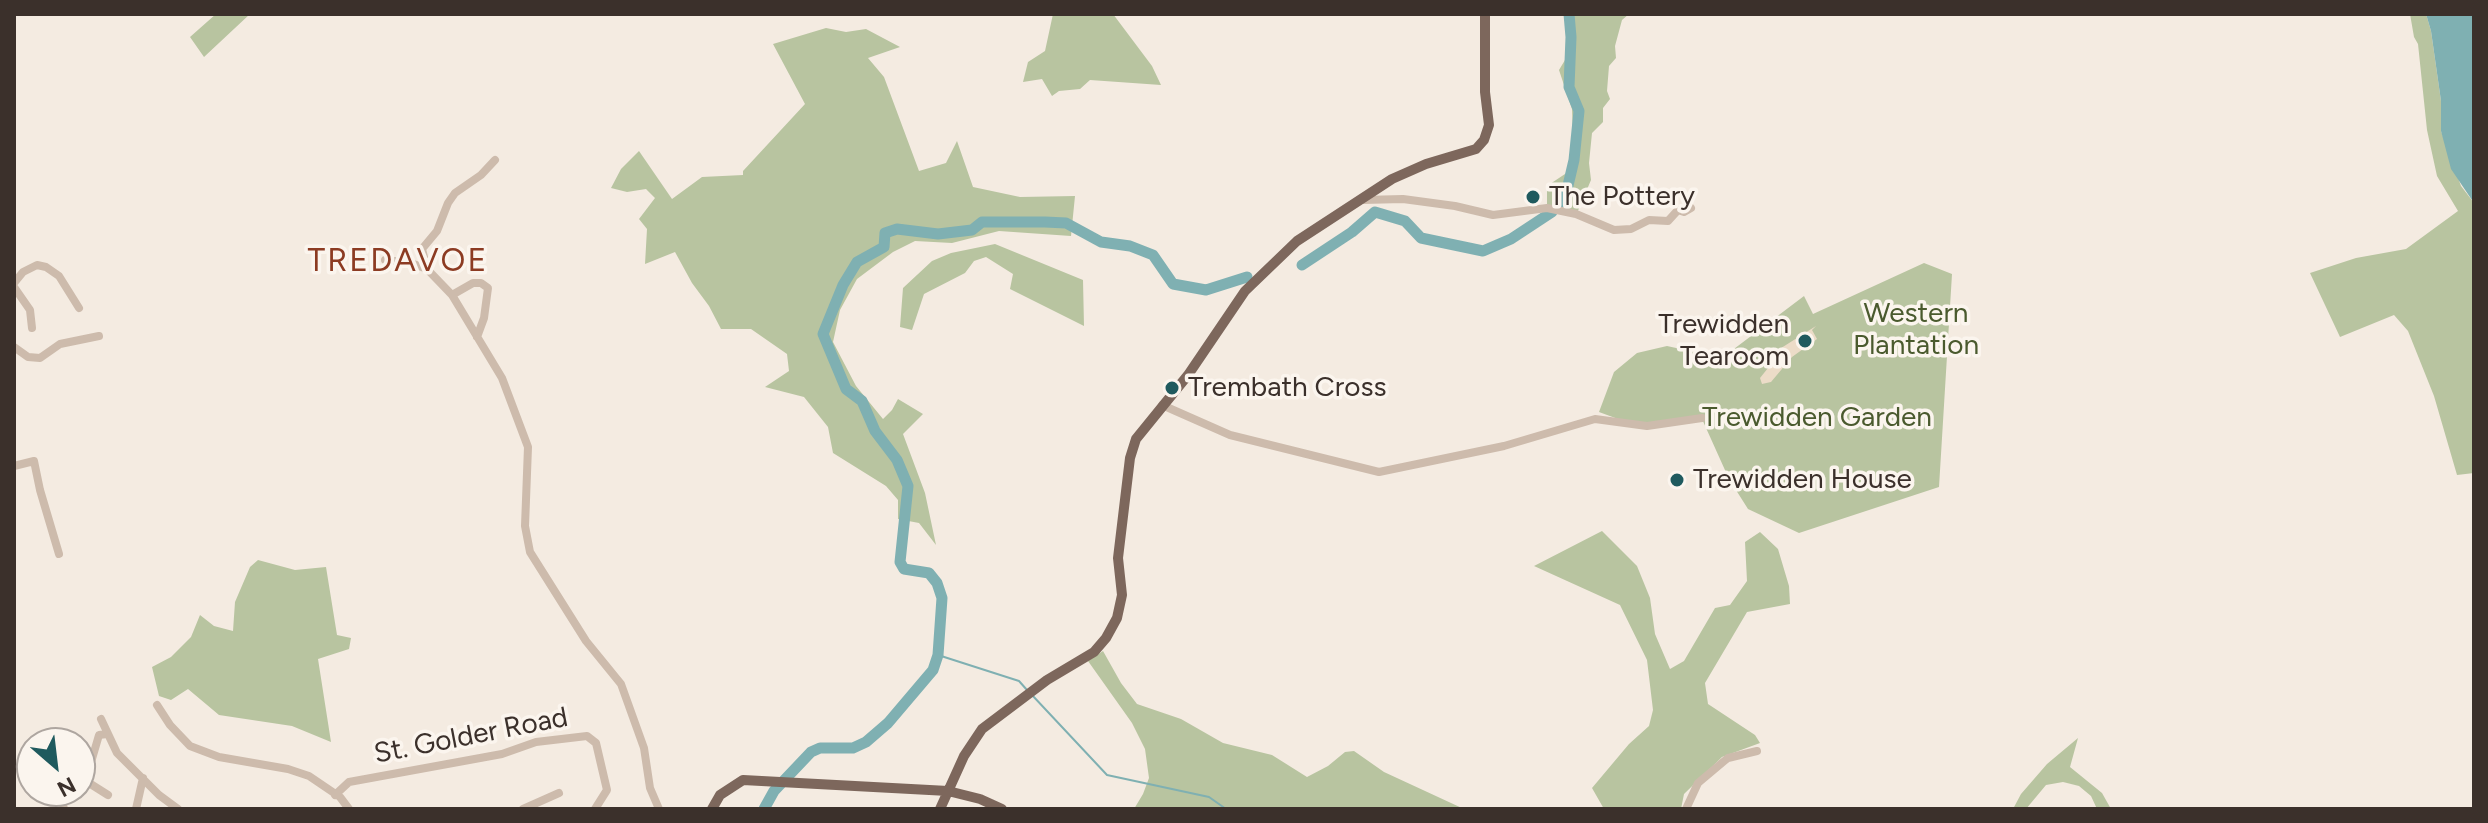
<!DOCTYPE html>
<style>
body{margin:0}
#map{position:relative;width:2488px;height:823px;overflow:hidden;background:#f4ebe1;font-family:Figtree,sans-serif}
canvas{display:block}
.frame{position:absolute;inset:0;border:16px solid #3b302b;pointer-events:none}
.north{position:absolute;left:16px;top:727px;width:80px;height:80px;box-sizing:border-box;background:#fbf5ee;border:2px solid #aea6a0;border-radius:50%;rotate:152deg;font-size:22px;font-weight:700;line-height:32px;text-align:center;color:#3b302b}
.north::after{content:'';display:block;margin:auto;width:28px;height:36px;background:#1f5a5e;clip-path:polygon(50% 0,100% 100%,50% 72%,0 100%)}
</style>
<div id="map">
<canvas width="2488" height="823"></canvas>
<div class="frame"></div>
<div class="north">N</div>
</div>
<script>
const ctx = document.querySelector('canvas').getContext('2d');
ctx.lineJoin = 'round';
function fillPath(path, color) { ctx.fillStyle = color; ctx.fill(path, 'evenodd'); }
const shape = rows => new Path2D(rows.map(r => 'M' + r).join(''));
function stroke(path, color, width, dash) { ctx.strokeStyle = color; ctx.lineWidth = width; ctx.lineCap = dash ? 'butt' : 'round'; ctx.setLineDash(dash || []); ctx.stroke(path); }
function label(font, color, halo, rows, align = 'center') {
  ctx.font = font + ' Figtree,sans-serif'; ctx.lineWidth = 7; ctx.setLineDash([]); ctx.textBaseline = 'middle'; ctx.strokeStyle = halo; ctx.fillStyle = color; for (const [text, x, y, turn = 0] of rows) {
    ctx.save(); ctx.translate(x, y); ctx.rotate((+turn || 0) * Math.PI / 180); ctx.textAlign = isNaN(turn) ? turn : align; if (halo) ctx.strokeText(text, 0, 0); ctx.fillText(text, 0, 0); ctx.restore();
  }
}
fillPath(shape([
 [216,14,250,14,204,57,190,37],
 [1053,14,1113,14,1152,66,1161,85,1090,80,1080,89,1059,91,1052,96,1042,79,1023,82,1028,62,1045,51],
 [1565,14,1629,14,1622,20,1615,46,1616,58,1609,66,1607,91,1610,99,1603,108,1603,122,1592,133,1589,163,1591,180,1577,213,1547,208,1547,186,1574,168,1572,109,1559,70,1565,60,1568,39],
 [2410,14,2426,14,2431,31,2441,101,2441,131,2461,186,2474,203,2474,473,2457,475,2434,396,2408,331,2394,315,2340,337,2310,273,2356,258,2406,249,2458,211,2437,176,2427,130,2418,44,2414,37],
 [826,28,846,32,866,29,900,47,868,58,884,77,919,171,946,163,957,141,973,187,1020,197,1075,196,1071,236,999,231,952,243,915,241,893,252,857,279,840,310,833,342,856,386,883,419,892,410,898,399,923,414,903,434,925,493,936,545,919,523,898,519,898,500,886,486,833,453,828,427,804,397,765,387,789,371,787,354,751,329,721,329,709,306,692,283,675,252,645,264,647,229,639,219,655,198,646,189,627,192,611,188,621,169,639,151,672,199,702,177,743,175,743,171,805,104,773,44],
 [995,244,1083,280,1084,326,1010,289,1013,274,986,257,974,261,965,273,924,294,912,330,900,327,903,288,932,261,951,253],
 [1924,263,1952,274,1939,487,1799,533,1748,509,1729,479,1702,419,1637,426,1599,412,1614,372,1637,353,1667,346,1722,358,1804,296,1813,314],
 [1602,531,1637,566,1650,598,1655,634,1670,669,1684,661,1715,608,1730,605,1747,581,1745,542,1760,532,1778,549,1789,586,1790,604,1747,612,1705,683,1708,704,1755,735,1760,743,1722,757,1684,794,1681,809,1604,809,1592,788,1629,744,1649,726,1653,710,1647,660,1620,605,1534,566],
 [258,560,295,570,326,567,337,635,351,638,349,649,318,659,331,742,292,726,219,715,188,689,171,700,159,696,152,667,171,657,191,637,200,615,214,626,233,631,235,602,250,567],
 [1103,651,1121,683,1137,704,1181,719,1223,743,1272,755,1307,777,1328,766,1345,752,1354,751,1384,772,1464,809,1134,809,1143,794,1149,778,1145,749,1132,723,1088,661],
 [2078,738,2070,767,2102,793,2111,809,2097,809,2091,796,2079,786,2063,782,2046,785,2026,809,2013,809,2021,794,2047,764]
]), '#b8c4a0');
fillPath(shape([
 [1816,326,1812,330,1817,339,1792,357,1771,382,1762,384,1760,378,1780,353,1778,350]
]), '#ecdcc8');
fillPath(shape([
 [2426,14,2474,14,2474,203,2451,169,2441,131,2441,101,2431,31]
]), '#7fb0b2');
stroke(shape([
 [938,655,1019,681,1027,690],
 [1032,695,1107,775,1209,797,1226,809]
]), '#7fb0b2', 2);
stroke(shape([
 [1557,207,1566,194,1574,160,1579,111,1569,87,1571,37,1569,14],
 [1302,265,1352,232,1375,212,1405,221,1421,238,1483,251,1511,239,1552,212],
 [764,809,774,791,811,752,820,748,853,748,866,742,888,723,933,670,938,655,942,598,937,583,929,573,904,569,900,562,908,486,897,460,875,431,862,401,846,389,823,334,843,285,857,262,884,247,885,233,897,229,938,234,972,230,982,222,1045,222,1066,223,1101,242,1130,246,1153,255,1173,284,1206,290,1247,277]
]), '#7fb0b2', 11);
stroke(shape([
 [1363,200,1403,199,1455,206,1493,215,1547,208,1576,214,1614,230,1631,229,1649,220,1668,221,1678,210,1684,212,1691,208],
 [385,260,411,263,427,269,452,295,502,378,528,447,525,526,530,552,586,641,621,684,644,748,650,788,659,809],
 [427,269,422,249,437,231,448,203,455,193,481,175,495,160],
 [14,283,23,272,37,265,46,267,59,276,79,308],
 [14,287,30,310,32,328],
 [452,295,473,283,481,283,488,288,484,318,477,337],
 [14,347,28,357,40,358,60,344,99,336],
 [1162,405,1230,435,1379,472,1504,446,1595,419,1647,426,1702,418],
 [14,466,34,461,40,490,59,554],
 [157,705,170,725,190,746,219,757,288,769,309,776,340,797,349,809],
 [101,719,117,753,159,795,178,809],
 [107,734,99,735,87,776,89,783,108,795],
 [60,791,64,809],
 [335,795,349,782,502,754,536,742,587,736,596,743,607,790,595,809],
 [136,809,143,778],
 [523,809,559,793],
 [1686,809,1698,783,1723,762,1728,758,1757,751]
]), '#cdbbac', 8);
stroke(shape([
 [712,809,720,795,743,780,948,791,980,799,1002,809],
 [940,809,964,756,982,729,1047,680,1094,652,1106,638,1117,618,1122,595,1118,558,1130,458,1136,439,1188,375,1245,291,1297,241,1392,179,1426,164,1476,149,1484,140,1489,125,1485,92,1485,14]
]), '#7d675c', 10);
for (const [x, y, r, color] of [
 [1533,197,8,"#1f5a5e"],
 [1805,341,8,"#1f5a5e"],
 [1172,388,8,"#1f5a5e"],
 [1677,480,8,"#1f5a5e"]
]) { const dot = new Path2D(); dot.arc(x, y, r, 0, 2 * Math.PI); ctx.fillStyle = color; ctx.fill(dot); stroke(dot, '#fbf5ee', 3); }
label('28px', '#3b302b', '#fbf5ee', [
 ["The Pottery",1549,197],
 ["Trewidden",1789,325,"right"],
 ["Tearoom",1789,357,"right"],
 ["Trembath Cross",1188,388],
 ["Trewidden House",1693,480]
], 'left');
label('28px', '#4a5a2e', '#fbf5ee', [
 ["Western",1916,314],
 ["Plantation",1916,346],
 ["Trewidden Garden",1817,418]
]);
label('28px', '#3b302b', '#fbf5ee', [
 ["St. Golder Road",471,736,-11]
]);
ctx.letterSpacing = '2px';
label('32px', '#8c3b22', '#fbf5ee', [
 ["TREDAVOE",398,262]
]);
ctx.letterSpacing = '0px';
</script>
